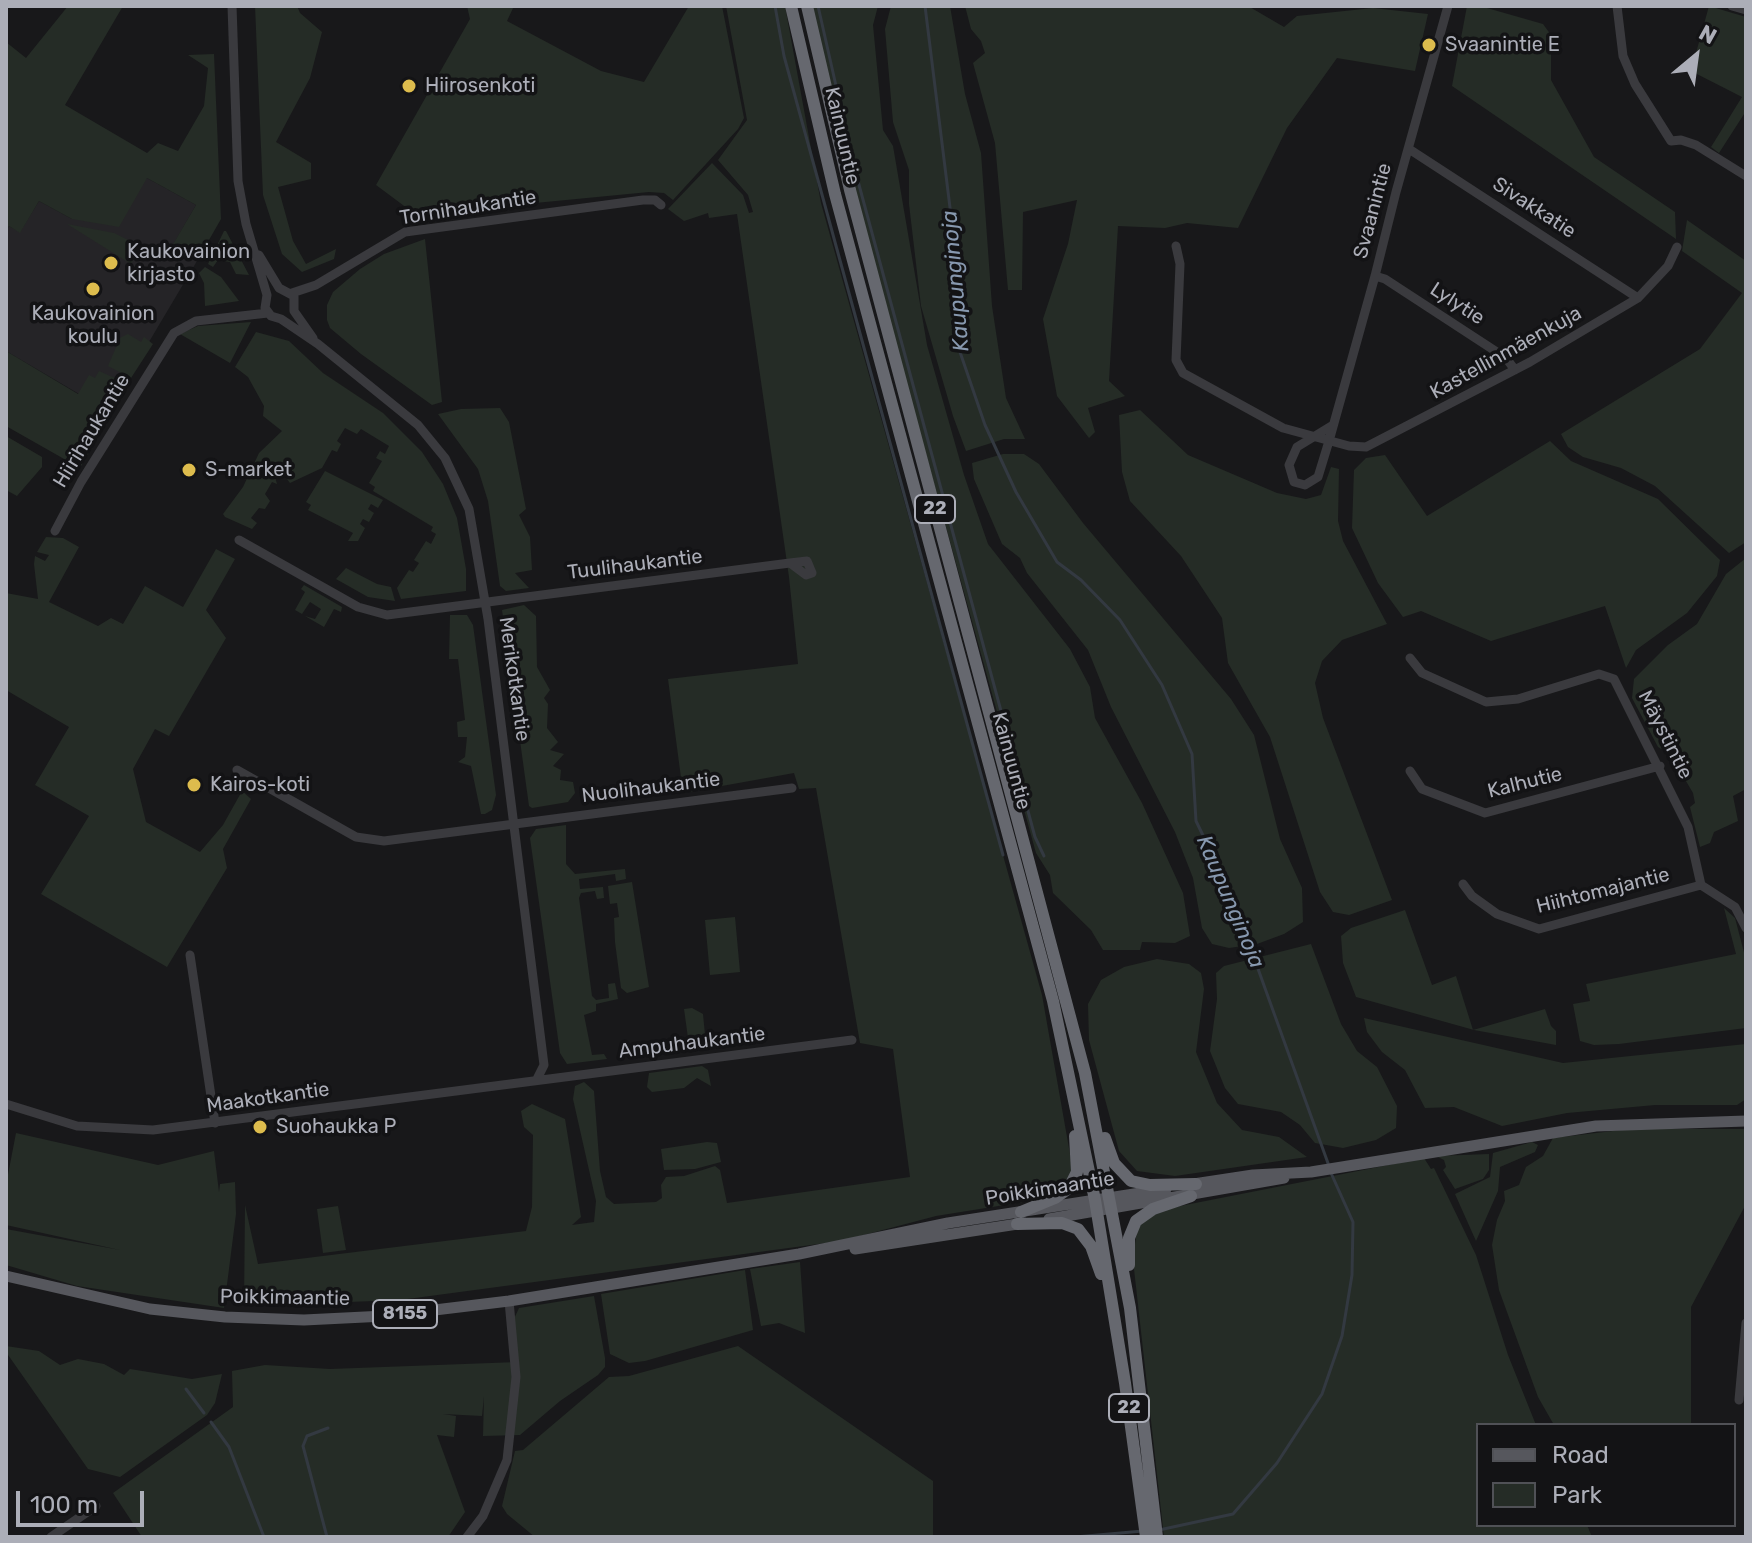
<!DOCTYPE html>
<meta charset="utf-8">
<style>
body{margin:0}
#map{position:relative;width:1752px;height:1543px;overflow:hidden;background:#18181a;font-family:Rubik,sans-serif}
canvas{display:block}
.frame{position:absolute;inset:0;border:8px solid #acaeb8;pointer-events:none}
.legend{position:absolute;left:1476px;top:1423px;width:260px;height:104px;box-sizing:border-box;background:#131315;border:2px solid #505156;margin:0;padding:10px 14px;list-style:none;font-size:24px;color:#acaeb8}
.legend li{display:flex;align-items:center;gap:16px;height:40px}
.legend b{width:40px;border:2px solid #505156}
.north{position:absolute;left:1656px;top:16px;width:80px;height:80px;-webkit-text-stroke:6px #131315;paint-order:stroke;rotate:29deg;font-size:22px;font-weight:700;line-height:32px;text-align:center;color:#acaeb8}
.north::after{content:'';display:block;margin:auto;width:28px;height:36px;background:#acaeb8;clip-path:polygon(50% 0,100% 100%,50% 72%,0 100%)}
.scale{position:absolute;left:16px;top:1491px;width:128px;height:36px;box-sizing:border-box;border:4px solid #acaeb8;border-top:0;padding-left:10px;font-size:24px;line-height:28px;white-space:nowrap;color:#acaeb8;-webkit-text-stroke:6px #131315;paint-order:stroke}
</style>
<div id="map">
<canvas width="1752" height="1543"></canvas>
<div class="frame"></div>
<ul class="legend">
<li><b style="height:10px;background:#56575d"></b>Road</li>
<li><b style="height:22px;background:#252c26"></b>Park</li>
</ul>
<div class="north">N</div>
<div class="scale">100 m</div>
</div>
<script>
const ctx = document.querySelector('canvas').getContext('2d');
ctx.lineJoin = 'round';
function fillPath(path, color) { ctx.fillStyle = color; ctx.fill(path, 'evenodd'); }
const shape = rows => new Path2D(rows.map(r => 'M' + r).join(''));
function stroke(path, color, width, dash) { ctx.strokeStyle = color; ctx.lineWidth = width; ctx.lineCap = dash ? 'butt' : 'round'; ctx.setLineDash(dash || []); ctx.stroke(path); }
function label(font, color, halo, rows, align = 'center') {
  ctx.font = font + ' Rubik,sans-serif'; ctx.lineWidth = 7; ctx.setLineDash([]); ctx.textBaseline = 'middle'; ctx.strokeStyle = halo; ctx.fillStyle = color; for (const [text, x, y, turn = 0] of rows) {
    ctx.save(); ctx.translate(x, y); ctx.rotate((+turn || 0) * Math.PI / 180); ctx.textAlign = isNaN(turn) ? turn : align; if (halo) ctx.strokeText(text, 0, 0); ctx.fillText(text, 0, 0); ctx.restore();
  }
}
fillPath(shape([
 [147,178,196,205,173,245,197,261,108,411,6,351,6,231,9,226,20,232,39,201,72,219]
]), '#252427');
fillPath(shape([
 [68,6,123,6,65,105,147,153,158,143,178,151,204,106,208,68,188,55,214,54,221,219,197,261,172,246,196,205,147,178,119,227,72,219,39,201,20,233,9,226,6,231,6,42,26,58],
 [255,6,297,6,300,13,322,32,310,78,276,142,311,163,311,179,278,187,293,241,306,264,336,249,334,259,302,272,282,254,263,195],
 [467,6,514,6,507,21,601,71,644,82,689,6,722,6,744,118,738,129,673,200,664,193,649,192,504,206,423,220,376,185,470,19],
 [726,6,785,6,821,203,1042,995,1073,1171,1064,1186,1042,1199,936,1216,841,1241,400,1300,244,1306,245,1205,258,1264,526,1231,532,1207,533,1135,524,1127,521,1111,532,1104,565,1119,581,1217,572,1225,594,1222,596,1201,573,1099,575,1086,584,1082,594,1091,600,1171,606,1197,614,1204,656,1202,662,1198,661,1185,666,1177,684,1176,715,1166,720,1170,727,1203,910,1177,893,1049,860,1043,816,788,799,789,794,773,683,793,668,679,798,664,789,577,737,214,709,218,708,213,684,221,668,209,712,163,743,195,749,213,753,212,748,195,718,160,747,120],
 [810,6,878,6,873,25,883,130,893,146,927,345,964,475,988,544,1070,649,1090,687,1095,718,1142,803,1183,893,1190,936,1175,943,1142,942,1140,950,1103,950,1091,930,1053,893,1050,875,1036,853,846,165],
 [891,6,950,6,965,94,981,153,992,306,1006,398,1025,439,1004,439,966,451,953,416,921,306,909,204,909,170,893,122,885,29],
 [965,6,1248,6,1284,27,1297,16,1373,8,1428,14,1415,71,1337,58,1287,128,1238,228,1187,223,1165,228,1118,226,1109,381,1125,396,1088,408,1095,432,1089,438,1057,396,1043,319,1068,244,1077,200,1023,212,1022,290,1008,290,995,143,973,63,985,53,981,41,971,29],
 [1467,6,1480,6,1543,24,1551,35,1551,80,1594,157,1675,212,1676,239,1452,86],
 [1709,6,1746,17,1746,111,1719,153,1711,147,1742,97,1691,71],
 [1687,220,1746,261,1746,542,1729,553,1655,486,1621,468,1583,457,1568,447,1561,434,1700,349,1742,293,1682,251],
 [67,224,114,233,142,247,131,264],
 [224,231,226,231,249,275,236,274,230,262,218,260,213,267,208,264],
 [425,239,442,402,432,405,361,354,330,328,327,320,327,305,333,292,360,269,384,254],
 [205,267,221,277,239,301,205,306,204,283,199,273],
 [251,322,230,363,180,334,198,326],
 [256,332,289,341,323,373,383,413,422,452,443,484,457,518,466,569,466,591,401,599,397,588,409,570,413,572,419,563,414,560,426,541,431,544,436,534,431,531,433,527,373,491,375,487,369,483,382,461,376,458,380,451,385,454,389,446,361,429,357,434,345,428,337,441,341,444,337,452,332,450,322,468,290,483,284,475,275,477,277,484,272,482,265,494,270,501,265,509,259,508,251,518,257,523,252,529,225,517,223,514,243,487,259,453,282,431,263,416,264,406,248,377,235,367],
 [128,334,141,342,144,337,153,344,131,378,108,366,120,338],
 [6,351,78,394,89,375,95,378,99,371,128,384,80,468,6,426],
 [500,408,509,422,526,509,519,515,530,537,532,570,515,573,529,588,506,591,500,586,488,501,478,469,438,414,461,409],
 [1140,410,1188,455,1277,493,1306,499,1321,495,1331,467,1339,469,1338,521,1343,541,1387,624,1342,640,1322,661,1315,683,1323,718,1392,900,1349,915,1333,912,1320,892,1270,737,1228,663,1222,618,1181,556,1130,501,1122,472,1119,415],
 [6,436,42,457,42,467,17,496,6,490],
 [1550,441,1571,461,1658,499,1720,560,1717,576,1687,613,1636,650,1626,668,1605,606,1491,641,1421,611,1403,617,1378,583,1352,528,1354,470,1366,458,1385,455,1427,516],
 [1003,454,1024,454,1039,464,1083,523,1231,699,1254,735,1280,839,1302,888,1303,922,1284,934,1257,944,1229,948,1212,944,1202,928,1193,878,1175,832,1111,707,1088,650,1027,573,1020,558,1002,544,974,479,972,463],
 [325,471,383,500,378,508,371,504,368,509,374,513,369,522,363,519,360,524,365,528,358,541,348,541,353,533,308,510,311,505,306,502],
 [46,537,63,538,79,547,49,602,98,626,111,618,123,624,145,586,183,607,216,549,235,559,206,610,226,638,169,736,155,729,133,769,146,822,200,852,223,825,242,791,251,799,223,849,227,868,167,967,41,894,89,816,35,785,69,727,6,690,6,593,38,599,34,564,35,556,45,561,49,555,37,552],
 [1746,558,1746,789,1733,796,1738,821,1714,832,1710,843,1700,847,1690,807,1695,803,1693,793,1670,754,1658,747,1632,698,1634,679,1668,645,1697,624,1726,574],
 [346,568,377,584,391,587,395,601,368,597,336,579],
 [304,585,342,607,341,612,334,609,324,627,305,616,315,619,321,609,310,602,302,614,295,610,305,592,301,589],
 [524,605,536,616,537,667,550,690,544,698,548,704,547,728,558,742,550,750,564,754,553,766,561,770,560,780,573,782,575,793,568,802,532,808,529,806,502,610],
 [450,615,467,615,473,625,496,795,492,810,485,814,481,814,471,766,458,762,465,757,467,737,458,737,457,722,465,720,458,659,449,659],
 [566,825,566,864,575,874,625,869,626,879,616,881,615,874,579,879,580,889,603,887,604,898,597,899,595,891,581,893,579,898,592,996,596,1000,609,998,608,984,615,983,618,999,596,1004,596,1011,584,1015,592,1055,604,1054,607,1059,567,1064,560,1053,530,838,536,829],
 [632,882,649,987,627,993,621,988,615,942,614,918,619,917,617,903,610,904,608,886],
 [1724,908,1735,918,1746,960,1746,1028,1619,1044,1594,1045,1580,1041,1573,1004,1590,1001,1586,984,1736,954],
 [1405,910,1432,985,1456,976,1473,1030,1545,1009,1551,1026,1556,1031,1556,1045,1474,1030,1356,997,1343,963,1341,936,1351,928],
 [735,917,740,972,710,975,705,920],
 [1311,944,1341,1024,1357,1051,1377,1067,1397,1106,1396,1128,1376,1140,1343,1148,1315,1143,1300,1125,1281,1112,1238,1104,1225,1088,1210,1051,1217,999,1216,973,1224,966],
 [1157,959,1189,964,1201,973,1204,989,1196,1052,1217,1103,1242,1130,1279,1137,1307,1157,1175,1176,1137,1171,1119,1151,1089,1040,1088,1004,1101,980,1124,967],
 [692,1008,703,1014,706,1045,650,1054,648,1044,688,1038,684,1009],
 [1364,1018,1563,1063,1746,1044,1746,1099,1737,1105,1655,1105,1567,1113,1502,1126,1454,1107,1425,1108,1405,1070,1382,1052,1367,1032],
 [702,1066,708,1070,711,1086,697,1078,684,1088,652,1092,647,1087,649,1073],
 [1630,1129,1746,1129,1746,1204,1691,1307,1691,1425,1554,1425,1538,1397,1499,1290,1492,1245,1497,1220,1505,1201,1504,1191,1519,1185,1526,1167,1543,1156,1553,1138],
 [16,1133,158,1165,214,1151,219,1192,220,1184,235,1182,236,1214,224,1308,77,1286,6,1265,6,1229,120,1250,6,1225,6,1185],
 [707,1142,717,1143,721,1162,695,1169,664,1170,661,1149],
 [1532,1142,1538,1145,1535,1152,1500,1167,1498,1191,1476,1241,1455,1194,1490,1177,1493,1153],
 [1489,1154,1489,1170,1483,1179,1455,1189,1443,1170,1446,1167,1444,1160,1436,1156],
 [1424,1158,1431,1169,1434,1168,1476,1255,1508,1355,1536,1425,1478,1425,1478,1525,1587,1525,1592,1537,1164,1537,1133,1260,1137,1229,1146,1218,1175,1207],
 [338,1206,346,1250,323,1253,317,1209],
 [800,1262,805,1333,779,1323,761,1326,750,1269],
 [745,1270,753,1330,645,1361,629,1363,610,1354,601,1294],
 [594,1296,605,1358,605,1367,598,1375,560,1401,520,1435,483,1436,484,1396,482,1416,443,1414,456,1416,454,1437,437,1435,465,1512,448,1537,142,1537,113,1493,233,1407,232,1371,265,1365,330,1369,518,1362,514,1319,519,1308],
 [6,1346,39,1351,60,1365,78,1359,104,1364,124,1375,130,1369,192,1379,222,1374,215,1403,207,1415,120,1477,88,1469,6,1352],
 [738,1346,933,1481,933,1537,535,1537,507,1514,502,1506,515,1451,523,1450,609,1377,629,1376]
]), '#252c26');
stroke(shape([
 [775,6,784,56,1003,855],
 [818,6,855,170,1035,837,1044,856],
 [925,6,956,256,960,352,985,425,1016,492,1057,562,1081,580,1120,620,1162,685,1192,754,1196,821,1230,891,1329,1166],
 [186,1389,204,1413],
 [211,1422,229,1447,264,1537],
 [1159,1530,1233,1514,1277,1463,1322,1394,1342,1336,1352,1275,1353,1222,1331,1173],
 [327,1537,303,1446,307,1436,328,1428],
 [1075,1537,1143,1531]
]), '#333941', 3);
stroke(shape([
 [232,6,238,181,246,224,267,295,265,308,271,316,281,319,318,344,418,425,445,458,469,509,488,619,544,1065,537,1079],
 [1617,6,1623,56,1635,84,1671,141,1681,140,1696,145,1746,176],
 [1732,6,1746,10],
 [1409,149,1638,298],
 [1176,246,1180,264,1176,360,1183,373,1283,428,1349,446,1366,447,1530,362,1638,298,1668,266,1677,247],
 [259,255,279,288,294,296,294,311,313,338],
 [1375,276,1385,279,1506,358,1515,370],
 [292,293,316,285,405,232,643,200,655,200,661,205],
 [1333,425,1297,447,1289,465,1294,482,1305,485,1318,477,1329,441,1375,276,1396,192,1448,6],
 [55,531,81,482,174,333,196,321,268,313],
 [239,540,358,607,387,615,790,563,806,575,812,573,807,561,790,563],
 [1410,658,1422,673,1486,702,1518,699,1599,674,1614,679,1688,827,1701,885],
 [237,770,356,837,384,841,792,788],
 [1410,771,1422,789,1485,813,1660,766],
 [1463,884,1472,896,1497,914,1539,929,1701,885,1735,907,1746,928],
 [190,955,215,1123],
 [6,1104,77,1126,153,1130,852,1040],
 [1739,1400,1746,1323],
 [51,1537,96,1506],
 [467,1537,483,1516,507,1460,516,1377,509,1301]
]), '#3a3a3e', 9);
stroke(shape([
 [1187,1185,1253,1175,1311,1172,1596,1126,1746,1121],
 [1049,1219,1284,1178],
 [855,1249,1024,1223],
 [6,1276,150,1309,225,1317,304,1320,385,1316,509,1301,799,1254,948,1223,1166,1189]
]), '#56575d', 11);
stroke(shape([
 [791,6,835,194,1053,1001,1095,1200,1125,1383,1146,1537],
 [807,6,850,190,1085,1073,1130,1308,1157,1537],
 [1105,1138,1114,1163,1131,1181,1150,1185,1196,1184],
 [1021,1212,1055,1198,1069,1188,1077,1172,1075,1136],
 [1017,1224,1062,1223,1078,1229,1091,1246,1101,1274],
 [1129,1265,1129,1238,1136,1221,1153,1209,1191,1196]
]), '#66686f', 12);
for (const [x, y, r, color] of [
 [1429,45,8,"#ddbc4d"],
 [409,86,8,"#ddbc4d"],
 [111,263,8,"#ddbc4d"],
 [93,289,8,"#ddbc4d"],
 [189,470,8,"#ddbc4d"],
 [194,785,8,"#ddbc4d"],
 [260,1127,8,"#ddbc4d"]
]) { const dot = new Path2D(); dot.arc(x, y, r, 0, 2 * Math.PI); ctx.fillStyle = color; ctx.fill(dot); stroke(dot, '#131315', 3); }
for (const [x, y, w] of [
 [935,509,40],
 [405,1314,64],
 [1129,1408,40]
]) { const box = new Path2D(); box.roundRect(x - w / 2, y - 14, w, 28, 6); ctx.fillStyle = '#131315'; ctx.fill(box); stroke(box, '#acaeb8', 2); }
label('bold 18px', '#acaeb8', null, [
 ["22",935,509],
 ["8155",405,1314],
 ["22",1129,1408]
]);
label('20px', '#acaeb8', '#131315', [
 ["Svaanintie E",1445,45],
 ["Hiirosenkoti",425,86],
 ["Kaukovainion",127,252],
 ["kirjasto",127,275],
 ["Kaukovainion",93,314,"center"],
 ["koulu",93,337,"center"],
 ["S-market",205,470],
 ["Kairos-koti",210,785],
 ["Suohaukka P",276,1127]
], 'left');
label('20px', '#acaeb8', '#131315', [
 ["Kainuuntie",842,136,77],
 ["Tornihaukantie",468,208,-9],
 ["Sivakkatie",1534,208,33],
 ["Svaanintie",1373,211,-75],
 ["Lylytie",1457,304,33],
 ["Kastellinmäenkuja",1506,353,-29],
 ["Hiirihaukantie",92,431,-59],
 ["Tuulihaukantie",635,565,-7],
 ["Merikotkantie",514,679,82],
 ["Mäystintie",1665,735,63],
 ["Kainuuntie",1011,761,75],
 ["Kalhutie",1525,783,-14],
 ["Nuolihaukantie",651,788,-7],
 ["Hiihtomajantie",1603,891,-14],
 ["Ampuhaukantie",692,1043,-7],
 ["Maakotkantie",268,1098,-8],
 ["Poikkimaantie",1050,1189,-9],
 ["Poikkimaantie",285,1298,1]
]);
label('italic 22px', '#8798af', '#131315', [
 ["Kaupunginoja",956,281,-95],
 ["Kaupunginoja",1230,902,67]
]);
</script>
